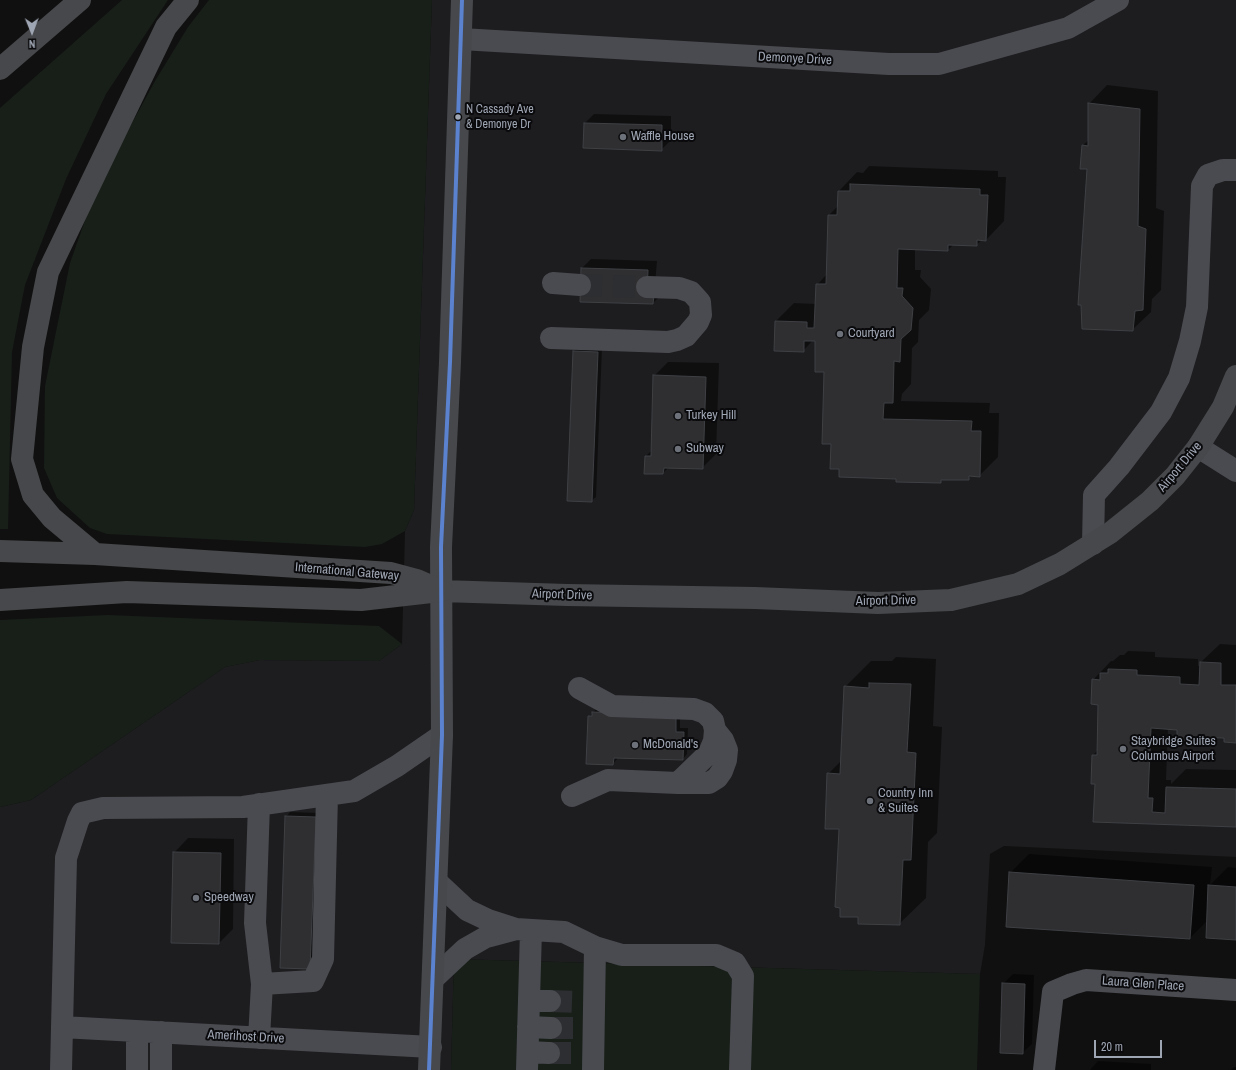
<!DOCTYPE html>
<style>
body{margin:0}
#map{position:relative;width:1236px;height:1070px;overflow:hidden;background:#101010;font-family:"Archivo Narrow",sans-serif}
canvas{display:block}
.north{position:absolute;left:12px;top:12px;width:40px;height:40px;-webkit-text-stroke:3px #0a0a0c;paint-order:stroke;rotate:179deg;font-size:11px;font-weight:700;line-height:16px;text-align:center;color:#9fa6b3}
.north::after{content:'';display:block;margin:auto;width:14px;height:18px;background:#9fa6b3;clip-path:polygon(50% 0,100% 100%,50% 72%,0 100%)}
.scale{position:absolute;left:1094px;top:1040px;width:68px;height:18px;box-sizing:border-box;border:2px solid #9fa6b3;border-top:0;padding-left:5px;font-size:12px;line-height:14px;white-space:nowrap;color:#9fa6b3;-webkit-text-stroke:3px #0a0a0c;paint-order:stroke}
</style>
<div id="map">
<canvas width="1236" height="1070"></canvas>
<div class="north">N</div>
<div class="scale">20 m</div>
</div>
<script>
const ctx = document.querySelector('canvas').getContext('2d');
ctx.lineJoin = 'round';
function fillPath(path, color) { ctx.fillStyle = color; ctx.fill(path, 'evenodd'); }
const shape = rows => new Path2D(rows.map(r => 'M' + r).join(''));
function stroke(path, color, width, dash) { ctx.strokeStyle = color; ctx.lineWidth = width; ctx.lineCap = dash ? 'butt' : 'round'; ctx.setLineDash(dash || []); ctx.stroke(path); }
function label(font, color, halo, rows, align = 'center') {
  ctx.font = font + ' "Archivo Narrow",sans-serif'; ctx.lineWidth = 4; ctx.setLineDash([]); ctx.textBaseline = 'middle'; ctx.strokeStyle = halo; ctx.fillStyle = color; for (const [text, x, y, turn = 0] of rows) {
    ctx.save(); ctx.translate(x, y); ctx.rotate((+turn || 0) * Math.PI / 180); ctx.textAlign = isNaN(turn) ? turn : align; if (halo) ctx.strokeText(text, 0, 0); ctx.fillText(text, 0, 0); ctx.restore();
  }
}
fillPath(shape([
 [432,0,1236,0,1236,857,1004,846,990,854,985,945,980,974,454,959,451,1070,0,1070,0,807,31,800,225,667,260,660,379,661,402,644,405,531,414,510]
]), '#1d1d1f');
fillPath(shape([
 [122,0,168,0,106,94,66,179,25,285,12,352,8,529,0,529,0,108],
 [209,0,432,0,414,510,405,531,382,544,365,547,107,534,90,528,57,498,44,468,45,386,70,263,96,189,155,81,188,27],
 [108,615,379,626,402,644,379,661,260,660,225,667,31,800,0,807,0,620],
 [454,959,980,974,977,1070,451,1070]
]), '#181f19');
fillPath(shape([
 [1107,85,1158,91,1156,208,1164,211,1161,290,1152,299,1151,312,1132,330,1083,145,1089,140,1089,104],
 [594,114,671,116,671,140,661,150,584,147,585,123],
 [869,166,998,171,998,177,1006,177,1004,221,986,240,982,240,976,245,953,245,948,250,915,249,915,270,921,270,920,277,931,289,929,310,919,320,918,342,912,348,911,384,902,394,901,401,990,403,989,413,999,413,998,457,979,476,972,475,968,479,944,479,940,482,897,478,840,468,832,443,825,371,816,340,813,340,803,351,776,321,794,303,816,304,817,285,827,274,829,215,838,206,839,191,857,172,863,173],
 [591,259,657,261,655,285,662,294,653,303,581,301,582,268],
 [578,347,602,348,596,497,591,501,574,351],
 [668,362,719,363,716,454,702,468,669,467,663,473,645,473,646,456,652,450,654,376],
 [1220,644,1236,645,1236,742,1225,737,1196,736,1192,739,1178,729,1168,728,1166,780,1171,780,1171,784,1186,769,1236,770,1236,826,1094,821,1096,783,1093,755,1098,750,1099,704,1093,680,1111,661,1113,661,1120,655,1124,655,1128,651,1155,652,1155,657,1198,659,1198,666,1201,666,1201,662],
 [896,657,936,659,933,726,942,727,937,833,928,842,926,898,899,924,840,829,828,774,842,760,845,687,871,661,892,661],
 [597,708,680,711,680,728,688,728,687,754,683,759,617,757,617,759,613,764,589,717],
 [290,812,320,813,314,964,310,968,286,817],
 [188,838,234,839,233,929,219,943,174,853],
 [1029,854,1212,867,1210,885,1228,867,1236,868,1236,939,1208,920,1190,938,1010,873],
 [1013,974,1034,975,1032,1044,1022,1053,1003,984],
 [1098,1061,1151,1064,1151,1070,1090,1070],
 [1234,1067,1236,1067,1236,1070,1231,1070]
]), '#0007');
const building = shape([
 [1088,103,1140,109,1138,226,1146,229,1143,310,1135,311,1133,331,1082,329,1081,305,1078,305,1087,169,1080,169,1082,145,1088,146,1088,103],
 [584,123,662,125,662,151,583,148,584,123],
 [850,184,980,189,980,195,988,195,986,241,977,240,977,246,948,245,948,251,898,249,897,288,903,288,902,296,913,308,911,330,901,339,900,362,894,361,893,403,884,403,883,419,972,421,971,431,981,431,980,477,969,476,969,480,941,480,941,483,896,482,896,479,839,477,839,469,830,469,831,444,822,444,824,372,815,372,815,341,804,341,804,352,774,351,775,321,807,322,807,328,814,328,816,284,826,284,828,215,837,215,838,191,850,191,850,184],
 [581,268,648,270,647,294,654,295,653,304,580,302,581,268],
 [573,351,598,352,592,502,567,501,573,351],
 [653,375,706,377,703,469,664,468,663,474,644,474,645,456,651,456,653,375],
 [1200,662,1221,663,1221,685,1236,685,1236,743,1224,742,1224,738,1193,737,1193,740,1177,740,1177,730,1151,728,1148,798,1153,798,1152,812,1165,813,1166,787,1236,789,1236,827,1093,822,1095,784,1091,784,1092,755,1097,755,1098,705,1091,704,1092,679,1100,680,1100,673,1108,673,1108,669,1137,670,1137,675,1180,677,1180,684,1199,685,1200,662],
 [869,683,911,684,907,752,916,753,911,860,903,860,900,925,858,924,858,917,840,917,840,908,835,907,839,829,825,829,827,773,840,774,844,686,869,688,869,683],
 [592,712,676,715,676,732,684,732,683,760,614,758,613,765,586,764,588,716,592,716,592,712],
 [285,816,316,817,310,969,280,968,285,816],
 [173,852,221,853,219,944,171,943,173,852],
 [1009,872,1194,885,1190,939,1006,927,1009,872],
 [1208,885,1236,887,1236,940,1206,938,1208,885],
 [1002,983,1025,984,1023,1054,1000,1053,1002,983]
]);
fillPath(building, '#2f2f31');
stroke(building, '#3e4044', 1);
stroke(shape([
 [580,285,647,287],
 [550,1001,579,1002],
 [551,1028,580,1028],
 [549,1053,578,1053]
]), '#2d2e31', 22, [22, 11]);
stroke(shape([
 [461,39,889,64,939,64,1068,28,1118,0],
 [553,283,580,285],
 [551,338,668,342,677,340,686,336,698,322,701,315,700,302,691,292,679,288,647,287],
 [1198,447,1236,471],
 [1093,544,1094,495,1119,467,1161,412,1179,378,1190,341,1197,307,1202,186,1208,175,1223,170,1236,170],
 [678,783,709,783,717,778,722,771,726,760,727,750,723,740,715,730],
 [572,796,608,780,678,783,709,753,714,741,715,730,713,721,705,713,694,709,612,706,579,688],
 [437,882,467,910,488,920,516,929,564,932,595,947,622,955,716,955,735,963,743,976,740,1070],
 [433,979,465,949,486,937,516,929],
 [262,984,313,981,323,959,327,795],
 [529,1001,550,1001],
 [62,1027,431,1047],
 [528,1027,551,1028],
 [137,1032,137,1070],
 [259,1038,262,984,255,923,259,804],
 [528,1052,549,1053],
 [61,1070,66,858,78,821,82,813,103,808,243,807,354,791,397,766,442,735],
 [161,1070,161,1032],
 [527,1070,531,930],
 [593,1070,595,947],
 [1044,1070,1053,992,1072,984,1086,980,1236,990]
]), '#4a4b50', 22);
stroke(shape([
 [442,591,567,595,755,598,878,603,951,600,1018,584,1060,564,1110,533,1150,501,1175,476,1198,447,1223,407,1236,376],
 [429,1070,442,735,441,547,450,362,462,0]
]), '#46484b', 22);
stroke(shape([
 [0,69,80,0],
 [0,551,95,554,391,573,417,580,442,591],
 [95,554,52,518,33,495,22,459,33,347,48,272,166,27,188,0],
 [0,600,127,592,361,600,440,591]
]), '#47484b', 22);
stroke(shape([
 [429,1070,442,735,441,547,450,362,462,0]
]), '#5a82ce', 4);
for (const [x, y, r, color] of [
 [458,117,3.5,"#9fa6b3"],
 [623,137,4,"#6d727a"],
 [840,334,4,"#6d727a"],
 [678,416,4,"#6d727a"],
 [678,449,4,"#6d727a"],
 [635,745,4,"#6d727a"],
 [1123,749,4,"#6d727a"],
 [870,801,4,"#6d727a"],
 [196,898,4,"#6d727a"]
]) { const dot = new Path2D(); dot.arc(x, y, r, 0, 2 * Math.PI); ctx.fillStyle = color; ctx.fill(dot); stroke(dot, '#0a0a0c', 1.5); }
label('12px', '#9fa6b3', '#0a0a0c', [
 ["N Cassady Ave",466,110],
 ["& Demonye Dr",466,125]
], 'left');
label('13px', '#9fa6b3', '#0a0a0c', [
 ["Demonye Drive",795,59,3],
 ["Airport Drive",1180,467,-50],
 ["International Gateway",347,572,5],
 ["Airport Drive",562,595,2],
 ["Airport Drive",886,601,-1],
 ["Laura Glen Place",1143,984,4],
 ["Amerihost Drive",246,1037,3]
]);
label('13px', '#9fa6b3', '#0a0a0c', [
 ["Waffle House",631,137],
 ["Courtyard",848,334],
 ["Turkey Hill",686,416],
 ["Subway",686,449],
 ["Staybridge Suites",1131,742],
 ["Columbus Airport",1131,757],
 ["McDonald's",643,745],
 ["Country Inn",878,794],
 ["& Suites",878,809],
 ["Speedway",204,898]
], 'left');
</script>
